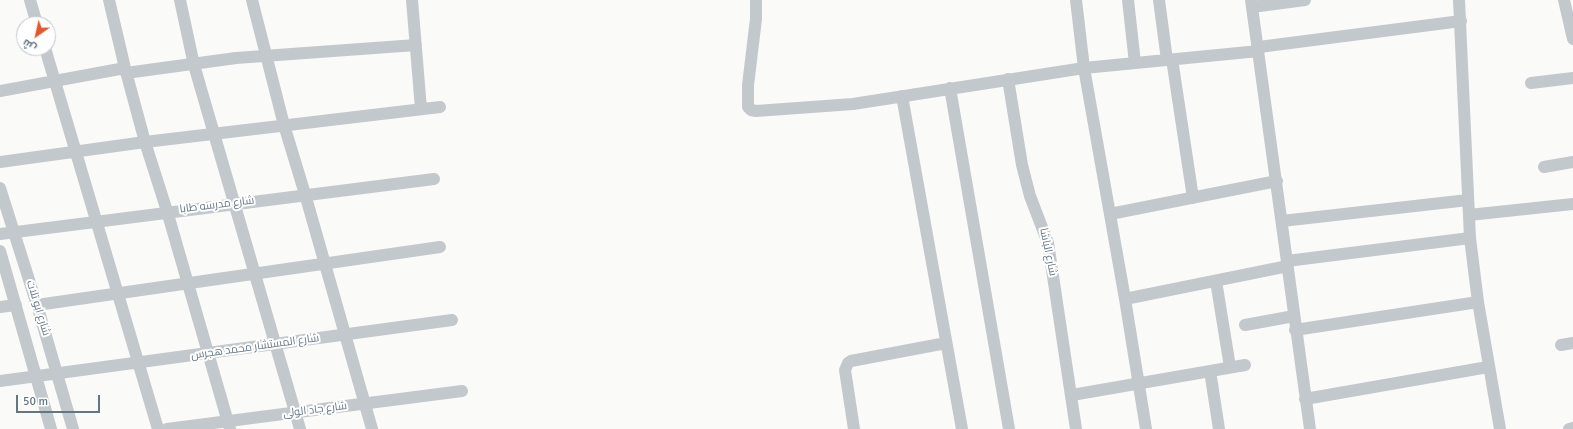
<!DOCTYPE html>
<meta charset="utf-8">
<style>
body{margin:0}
#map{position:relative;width:1573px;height:429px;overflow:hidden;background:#fafaf8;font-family:Signika,Cairo,sans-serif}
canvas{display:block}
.north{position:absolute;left:16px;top:16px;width:40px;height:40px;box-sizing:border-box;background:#fff;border:1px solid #c1c8cd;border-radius:50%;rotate:214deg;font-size:11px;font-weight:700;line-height:16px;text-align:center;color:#657683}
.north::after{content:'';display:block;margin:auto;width:14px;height:18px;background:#e4572e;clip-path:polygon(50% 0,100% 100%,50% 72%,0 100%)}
.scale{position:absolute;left:16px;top:395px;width:84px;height:18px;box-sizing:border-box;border:2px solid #657683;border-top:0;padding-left:5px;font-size:12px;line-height:14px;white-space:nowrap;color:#657683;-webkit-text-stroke:3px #fff;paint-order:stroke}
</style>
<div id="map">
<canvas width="1573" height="429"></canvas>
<div class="north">ش</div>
<div class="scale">50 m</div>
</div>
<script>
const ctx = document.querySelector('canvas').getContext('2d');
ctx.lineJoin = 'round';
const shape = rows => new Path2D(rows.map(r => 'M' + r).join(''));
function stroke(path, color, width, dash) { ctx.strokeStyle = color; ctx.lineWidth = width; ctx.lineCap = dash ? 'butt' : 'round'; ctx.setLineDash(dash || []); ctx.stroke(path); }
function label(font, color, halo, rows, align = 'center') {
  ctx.font = font + ' Signika,Cairo,sans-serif'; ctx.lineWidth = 4; ctx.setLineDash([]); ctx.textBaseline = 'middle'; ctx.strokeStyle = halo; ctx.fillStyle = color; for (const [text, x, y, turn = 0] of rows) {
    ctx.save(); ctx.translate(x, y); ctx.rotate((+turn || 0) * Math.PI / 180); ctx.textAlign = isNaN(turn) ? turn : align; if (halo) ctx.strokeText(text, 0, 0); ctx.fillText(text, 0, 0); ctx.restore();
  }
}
stroke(shape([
 [30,0,37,24],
 [109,0,125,68,145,142,167,211,230,429],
 [180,0,194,65,300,429],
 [252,0,284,125,305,194,372,429],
 [412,0,421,109],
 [756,0,756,19,748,85,748,107,751,110,756,111,853,104,1084,68,1259,51],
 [1076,0,1084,68,1125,299,1146,429],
 [1128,0,1135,63],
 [1159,0,1167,60],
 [1251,0,1310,429],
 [1459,0,1470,238,1478,302,1500,429],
 [1564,0,1573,39],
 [1252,7,1305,0],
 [1259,47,1461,21],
 [45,48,158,429],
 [1172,59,1193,198],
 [126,73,236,58,416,45],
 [1008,79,1022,165,1030,196,1048,243,1076,429],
 [1531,83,1573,78],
 [950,88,1009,429],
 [0,91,125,68],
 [902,96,962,429],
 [0,162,145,142,440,107],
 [1544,167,1573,162],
 [0,188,37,305,73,429],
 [1110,214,1277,181],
 [1469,215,1573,204],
 [1282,221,1468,200],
 [0,234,434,179],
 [0,251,51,429],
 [1287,261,1470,238],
 [1216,281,1230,367],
 [1125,299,1288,266],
 [37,305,440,247],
 [0,307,16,305],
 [1245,325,1294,316],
 [1295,330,1478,302],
 [1561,345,1573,343],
 [1210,371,1219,429],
 [0,381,452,320],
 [1072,395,1245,365],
 [1305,399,1488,367],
 [167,429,462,391],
 [854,429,845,370,848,363,851,361,946,343],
 [1569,429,1573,428]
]), '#c3c8cc', 12);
label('11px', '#657683', '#fff', [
 ["شارع مدرسه طابا",217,205,-7],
 ["شارع الباشا",1048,252,78],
 ["شارع ابو تلات",38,308,73],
 ["شارع المستشار محمد هجرس",255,347,-8],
 ["شارع جاد الولى",315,410,-7]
]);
</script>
